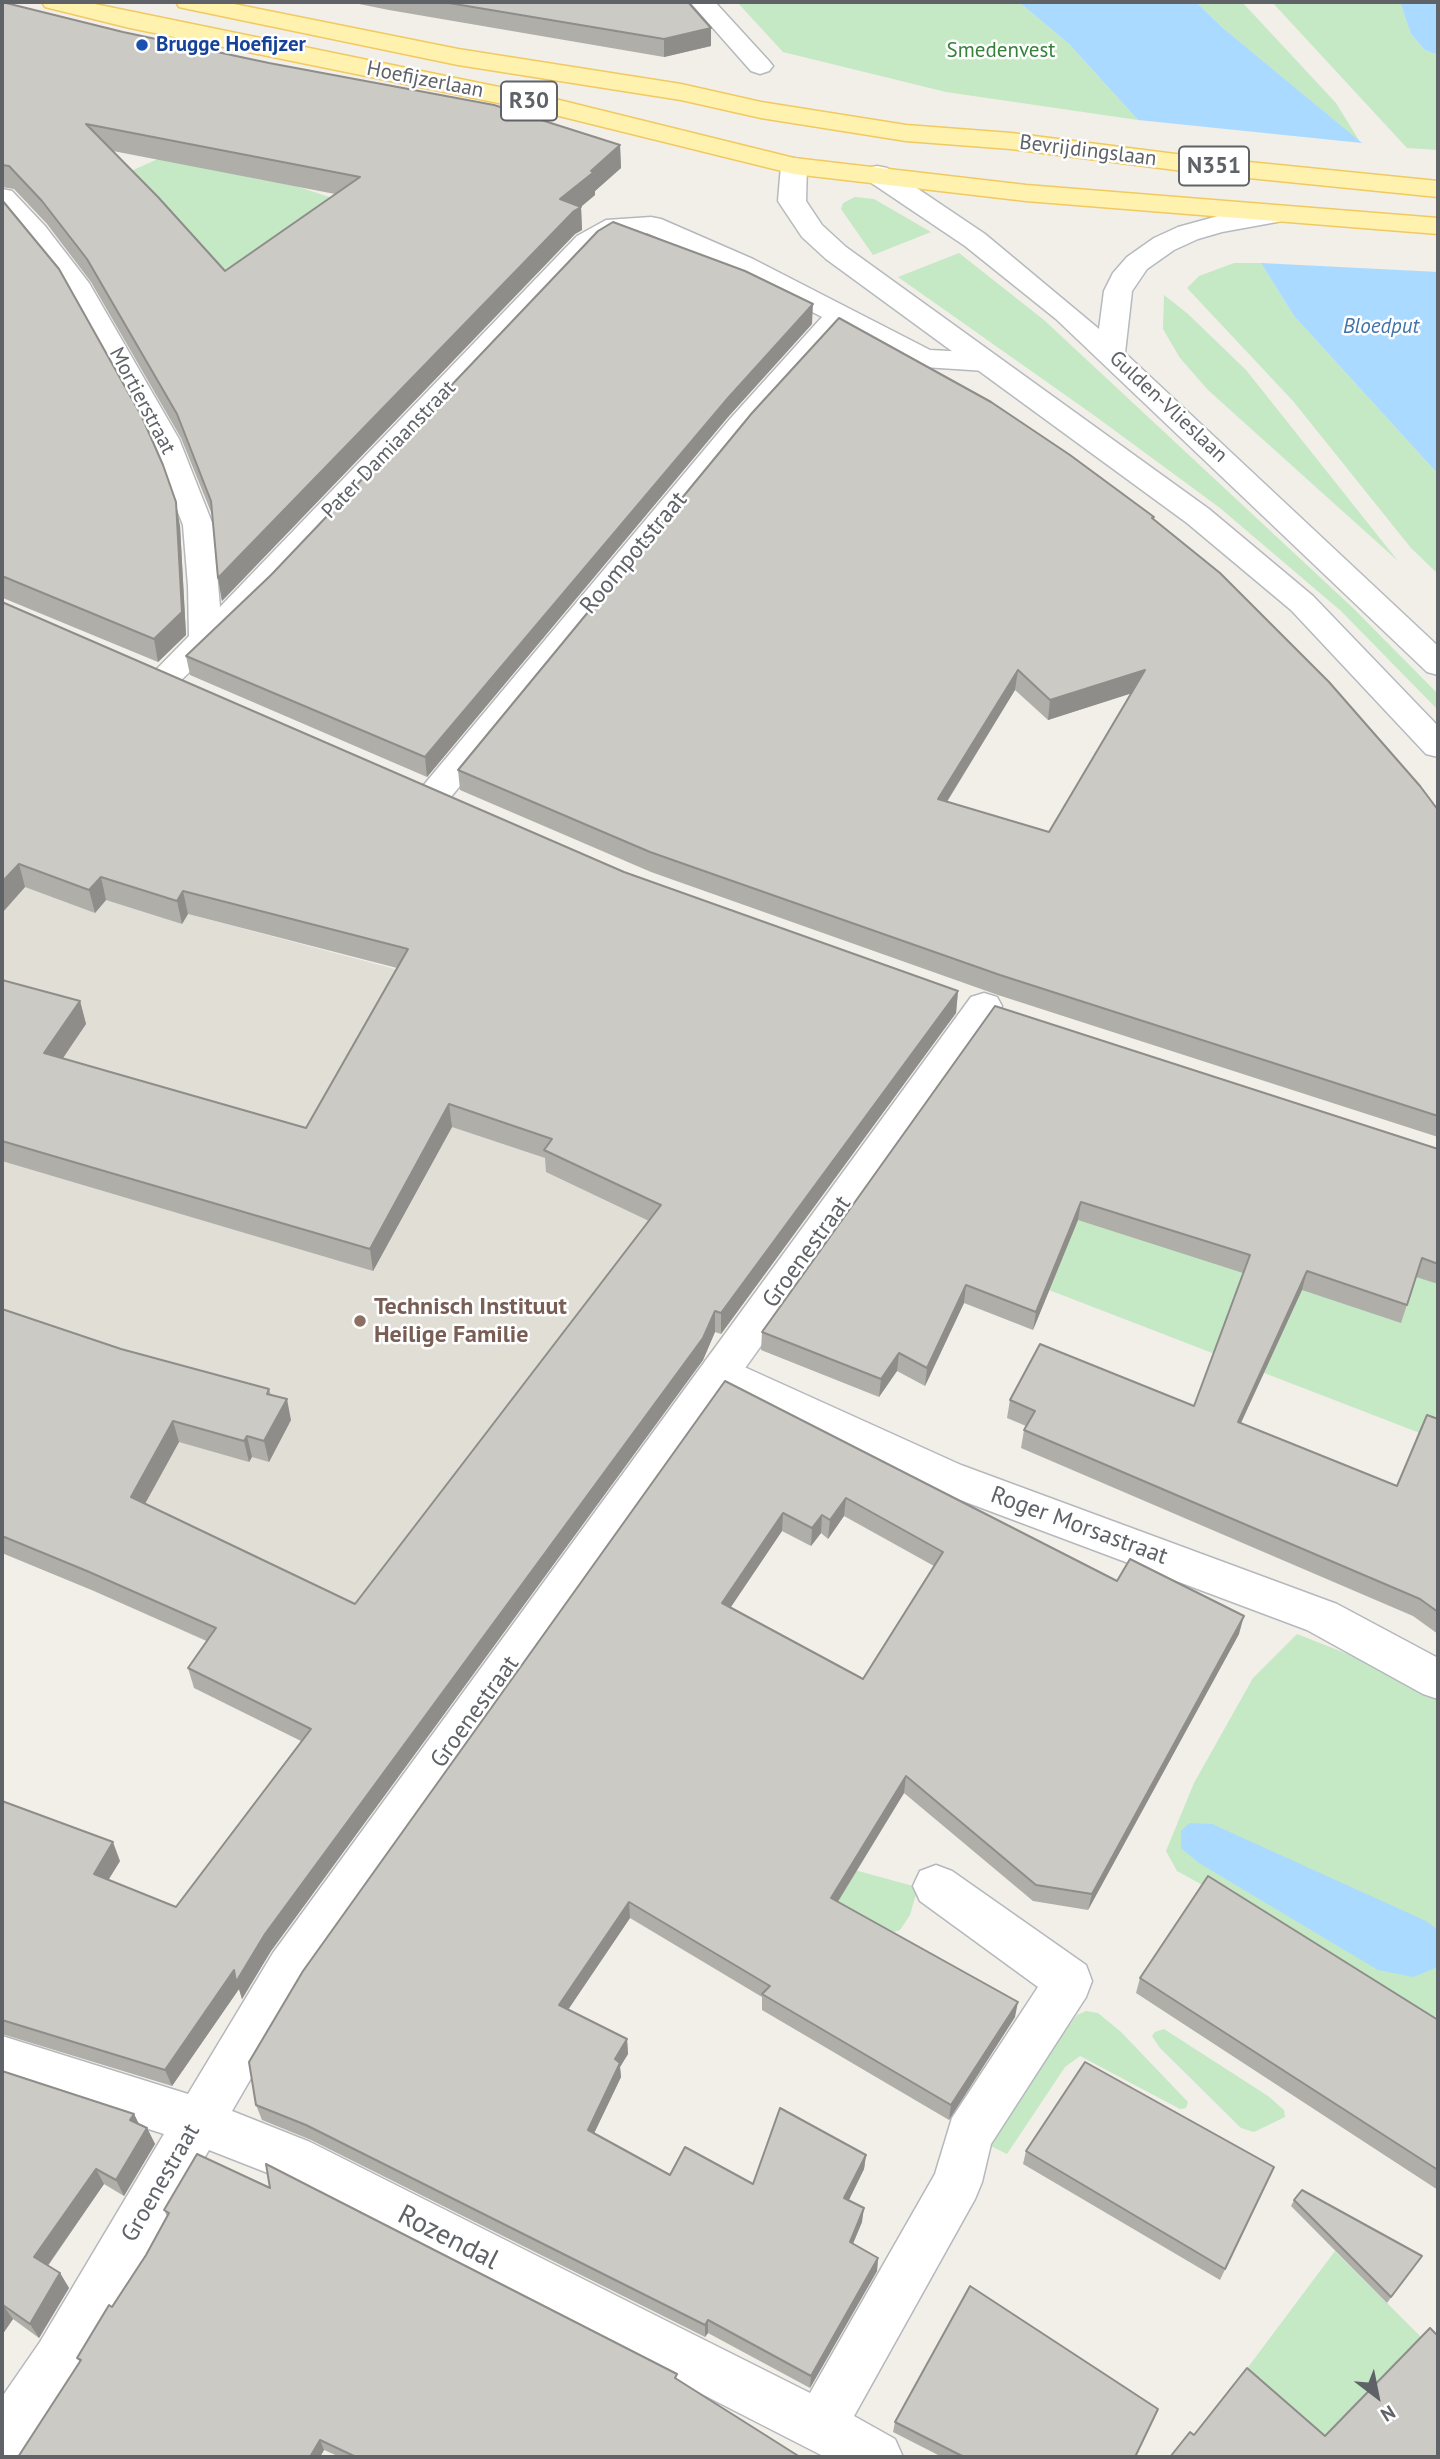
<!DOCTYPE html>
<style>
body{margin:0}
#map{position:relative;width:1440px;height:2459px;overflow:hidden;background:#f1efe8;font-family:"PT Sans",sans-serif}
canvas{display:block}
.frame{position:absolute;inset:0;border:4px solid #5f6368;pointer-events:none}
.north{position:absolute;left:1342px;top:2361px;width:70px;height:70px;-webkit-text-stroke:5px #fff;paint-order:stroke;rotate:148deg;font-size:19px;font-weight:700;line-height:28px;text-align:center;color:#5f6368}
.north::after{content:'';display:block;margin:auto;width:24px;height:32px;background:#5f6368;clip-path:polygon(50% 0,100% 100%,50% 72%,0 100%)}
</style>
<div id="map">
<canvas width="1440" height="2459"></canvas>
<div class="frame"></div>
<div class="north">N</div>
</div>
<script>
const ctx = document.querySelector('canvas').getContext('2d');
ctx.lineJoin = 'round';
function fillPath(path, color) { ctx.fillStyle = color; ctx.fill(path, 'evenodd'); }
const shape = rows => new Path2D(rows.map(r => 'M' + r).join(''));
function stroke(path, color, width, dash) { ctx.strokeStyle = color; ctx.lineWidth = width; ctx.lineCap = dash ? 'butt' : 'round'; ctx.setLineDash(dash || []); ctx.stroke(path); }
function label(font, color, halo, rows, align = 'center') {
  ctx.font = font + ' "PT Sans",sans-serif'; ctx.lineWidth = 5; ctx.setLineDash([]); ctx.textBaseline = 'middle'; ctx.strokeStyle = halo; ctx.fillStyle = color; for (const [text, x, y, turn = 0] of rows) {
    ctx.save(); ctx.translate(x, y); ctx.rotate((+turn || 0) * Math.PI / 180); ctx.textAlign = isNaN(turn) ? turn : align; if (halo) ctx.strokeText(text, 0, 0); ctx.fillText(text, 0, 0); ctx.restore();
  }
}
fillPath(shape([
 [2,787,181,924,188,914,410,973,932,1031,348,1697,221,1648,94,1591,2,1553]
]), '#e1ded6');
fillPath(shape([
 [737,2,1019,2,1069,44,1138,120,946,92,783,52],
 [1196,2,1242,2,1336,103,1360,142,1223,28],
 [1272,2,1400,2,1411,34,1425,50,1438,55,1438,150,1407,148],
 [178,150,248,177,263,180,268,177,366,209,292,337,122,175],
 [855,197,874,199,931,232,873,255,841,209,843,203],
 [959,253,1044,320,1352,607,1438,694,1438,710,1341,611,1220,508,1095,416,898,277],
 [1234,263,1261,263,1294,316,1438,474,1438,574,1411,548,1293,401,1187,288,1199,276],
 [1164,295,1188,314,1246,370,1398,561,1208,390,1180,358,1163,329],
 [1107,1148,1438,1284,1438,1440,1049,1290],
 [1297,1634,1421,1683,1438,1695,1438,2029,1374,1979,1177,1871,1166,1851,1194,1783,1253,1678],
 [778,1849,913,1886,916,1894,910,1915,900,1930,894,1932,888,1929,774,1867],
 [1086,2011,1098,2013,1121,2032,1188,2102,1186,2108,1180,2109,1080,2056,1065,2067,1007,2154,987,2144,987,2134,1077,2015],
 [1164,2029,1268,2096,1284,2110,1285,2117,1254,2132,1241,2128,1160,2048,1152,2036,1155,2032],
 [1335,2251,1423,2339,1322,2443,1240,2378]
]), '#c5e8c5');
fillPath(shape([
 [1019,2,1196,2,1223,28,1362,143,1138,120,1069,44],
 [1400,2,1438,2,1438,55,1425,50,1411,34],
 [1261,263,1438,272,1438,474,1294,316],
 [1190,1823,1212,1824,1426,1921,1438,1930,1438,1967,1413,1977,1378,1970,1199,1863,1181,1848,1181,1831]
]), '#aadaff');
const pedestrian = shape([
 [720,1356,961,1465,1337,1604,1438,1658,1438,1699,1423,1694,1307,1630,931,1489,706,1384,700,1372,706,1360,720,1356]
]);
const minor = shape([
 [690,2,715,2,769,61,773,66,769,71,760,74,751,71,690,2],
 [2,189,12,191,45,226,89,283,179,439,213,525,220,607,577,236,606,220,651,217,661,219,753,259,930,350,986,353,996,356,1000,362,996,368,986,371,924,367,914,364,843,328,750,431,446,803,434,807,422,803,417,795,422,787,730,419,822,317,733,271,647,233,622,234,597,248,272,593,175,686,164,689,153,686,148,678,189,636,188,586,183,525,149,439,66,291,25,238,2,213,2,189],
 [984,993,997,997,1002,1006,997,1015,305,1985,232,2111,310,2142,810,2393,935,2174,952,2118,1038,1987,920,1901,913,1886,920,1871,936,1865,952,1871,1086,1965,1092,1981,1086,1997,991,2144,982,2182,975,2199,854,2416,895,2439,903,2457,825,2457,278,2177,209,2150,76,2378,22,2457,2,2457,2,2397,40,2342,164,2134,2,2082,2,2036,188,2094,273,1953,971,997,984,993]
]);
const secondary = shape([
 [794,158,803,160,807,166,806,201,822,225,846,247,1209,509,1313,596,1438,726,1438,757,1426,754,1291,610,1187,523,826,259,802,237,778,201,781,166,785,160,794,158],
 [877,166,887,168,985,234,1099,329,1104,291,1113,273,1127,257,1154,238,1178,227,1218,216,1278,206,1288,208,1292,214,1288,220,1222,232,1198,239,1174,250,1147,269,1132,291,1125,353,1438,646,1438,675,1427,672,1056,319,965,246,867,180,864,174,867,168,877,166]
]);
const primary = shape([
 [42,2,85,2,543,96,794,158,1026,185,1438,218,1438,234,1026,201,794,174,543,112,130,28,45,7,42,2],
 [176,2,224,2,458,49,681,84,761,102,906,125,1011,133,1199,157,1438,181,1438,197,1199,173,1011,149,906,141,761,118,681,100,458,65,188,9,179,7,176,2]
]);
stroke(pedestrian, '#b5b8bc', 3);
stroke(minor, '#b5b8bc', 3);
stroke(secondary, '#b6babf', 3);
stroke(primary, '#f2c960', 3);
fillPath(pedestrian, '#fff');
fillPath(minor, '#fff');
fillPath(secondary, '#fff');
fillPath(primary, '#fff2af');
fillPath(shape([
 [2,2,123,32,620,145,621,168,595,191,595,195,581,207,582,230,575,234,222,601,218,578,213,517,181,438,91,282,47,224,14,189,2,187],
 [113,151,335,194,225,271],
 [349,2,688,2,711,46,664,57,389,10],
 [2,200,180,526,186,635,158,662,3,598,2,598],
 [812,324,728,417,427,777,190,675,186,656],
 [1154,517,1154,520,1438,810,1438,1137,998,995,651,872,460,790,458,770],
 [1015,690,1048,720,1131,693,1049,832,947,802],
 [2,602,624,872,958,991,956,1013,721,1334,715,1332,703,1360,271,1951,242,1999,239,1989,172,2086,2,2034,2,1801,120,1861,108,1880,176,1907,301,1741,194,1688,188,1668,207,1641,94,1591,2,1553,2,1309,121,1349,269,1389,271,1395,291,1420,269,1462,252,1457,249,1462,179,1442,145,1504,355,1604,649,1221,546,1172,545,1158,452,1127,373,1271,2,1161,2,980,80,1001,86,1024,62,1058,306,1128,397,968,188,914,182,924,106,900,95,913,25,887,2,913],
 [995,1006,1438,1149,1438,1284,1416,1277,1401,1323,1302,1290,1241,1423,1397,1486,1438,1419,1438,1634,1413,1616,1021,1448,1024,1430,1026,1426,1007,1418,1010,1400,1194,1406,1243,1273,1078,1220,1033,1330,964,1303,925,1386,897,1371,879,1397,761,1350,762,1332],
 [725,1381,1117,1581,1239,1634,1088,1910,1033,1901,904,1793,838,1902,1015,2017,949,2120,762,2010,762,1997,630,1918,568,2010,627,2039,628,2054,620,2067,621,2077,594,2133,670,2175,753,2184,866,2155,864,2169,849,2200,862,2222,853,2244,878,2258,877,2271,810,2388,708,2333,705,2337,311,2140,262,2120,256,2105],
 [844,1516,934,1566,863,1679,731,1607,782,1531,811,1546,821,1533,828,1539],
 [1140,1978,1438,2020,1438,2190,1136,1993],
 [2,2071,134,2114,139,2125,147,2128,155,2144,124,2196,104,2184,48,2266,60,2273,69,2288,39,2338,13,2319,2,2335],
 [1026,2151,1274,2167,1220,2280,1023,2164],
 [1294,2200,1422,2256,1387,2303,1291,2206],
 [164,2210,677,2379,800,2457,340,2457,324,2450,320,2457,18,2457,80,2362,77,2358,146,2255,167,2216],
 [895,2422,1135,2457,942,2457,893,2432]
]), '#afaea9');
fillPath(shape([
 [711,28,711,46,664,57,664,39],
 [620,145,621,168,595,191,595,195,578,209,581,207,582,230,575,234,222,601,218,578,560,199],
 [813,304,812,324,728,417,427,777,425,757,728,398],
 [176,502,180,526,186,635,158,662,154,639],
 [1018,670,1015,690,936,819,938,799],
 [1145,670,1142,690,1048,720,1050,700],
 [19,864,25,887,2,913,2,882],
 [101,877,106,900,95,913,89,890],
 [183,891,188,914,182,924,177,901],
 [958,991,956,1013,721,1334,721,1313],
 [80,1001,86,1024,51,1076,44,1053],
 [449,1104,452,1127,373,1271,370,1249],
 [1081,1202,1078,1220,1033,1330,1036,1312],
 [1307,1271,1302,1290,1233,1440,1238,1422],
 [966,1285,964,1303,925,1386,927,1368],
 [715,1311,715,1332,703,1360,271,1951,242,1999,239,1989,172,2086,165,2070,234,1970,265,1934],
 [899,1353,897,1371,879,1397,881,1379],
 [287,1399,291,1420,269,1462,264,1441],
 [173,1421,179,1442,137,1518,131,1497],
 [247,1436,252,1457,249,1462,244,1441],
 [846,1498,844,1516,828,1539,830,1520],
 [783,1513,782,1531,722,1620,722,1603],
 [822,1515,821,1533,811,1546,812,1528],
 [1244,1616,1239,1634,1088,1910,1092,1894],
 [906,1776,904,1793,830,1914,831,1898],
 [113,1842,120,1861,101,1892,94,1874],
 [629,1902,630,1918,561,2020,559,2005],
 [1018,2002,1015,2017,949,2120,951,2105],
 [627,2039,628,2054,620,2067,621,2077,589,2144,588,2130,615,2059],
 [134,2114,142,2130,130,2120],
 [147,2128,155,2144,124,2196,116,2180],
 [866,2155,864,2169,843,2212,844,2198],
 [96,2169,104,2184,43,2272,34,2257],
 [864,2208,862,2222,848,2255,850,2242],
 [878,2258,877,2271,810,2388,811,2376],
 [60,2273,69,2288,39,2338,30,2324],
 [3,2305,13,2319,2,2335,2,2307],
 [708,2320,708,2333,705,2337,705,2325],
 [320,2440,324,2450,320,2457,310,2457]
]), '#8f8d8a');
const building = shape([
 [2,2,123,32,269,63,494,105,620,145,591,171,594,172,560,199,581,207,574,211,218,578,211,501,177,414,87,259,42,201,9,166,2,165,2,2],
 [86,124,360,177,225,271,158,197,86,124],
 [443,2,688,2,711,28,664,39,443,2],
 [2,200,59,269,142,417,163,465,176,502,182,612,154,639,2,576,2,200],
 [613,222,745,271,813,304,728,398,425,757,186,656,271,575,598,231,613,222],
 [839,318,991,402,1070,455,1154,517,1152,518,1220,573,1329,682,1420,786,1438,810,1438,1116,1000,975,650,852,458,770,752,413,839,318],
 [1018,670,1050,700,1145,670,1049,832,938,799,1018,670],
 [2,602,624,872,958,991,721,1313,715,1311,703,1338,265,1934,236,1982,234,1970,165,2070,2,2020,2,1801,113,1842,94,1874,176,1907,311,1729,188,1668,216,1628,87,1571,2,1536,2,1309,121,1349,269,1389,267,1394,287,1399,264,1441,247,1436,244,1441,173,1421,131,1497,355,1604,661,1205,544,1150,552,1139,449,1104,370,1249,2,1141,2,980,80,1001,44,1053,306,1128,408,949,183,891,177,901,101,877,89,890,19,864,2,882,2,602],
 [995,1006,1438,1149,1438,1264,1422,1258,1407,1305,1307,1271,1238,1422,1397,1486,1427,1415,1438,1419,1438,1612,1420,1599,1024,1430,1035,1411,1010,1400,1040,1344,1194,1406,1250,1255,1081,1202,1036,1312,966,1285,927,1368,899,1353,881,1379,762,1332,995,1006],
 [725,1381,1117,1581,1130,1559,1244,1616,1092,1894,1036,1885,906,1776,831,1898,1018,2002,951,2105,762,1994,770,1986,629,1902,559,2005,627,2039,615,2059,620,2063,588,2130,670,2175,685,2147,753,2184,780,2108,866,2155,844,2198,864,2208,850,2242,878,2258,811,2376,708,2320,705,2325,306,2125,256,2105,249,2062,303,1971,725,1381],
 [846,1498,943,1552,863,1679,722,1603,783,1513,812,1528,822,1515,830,1520,846,1498],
 [1208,1876,1438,2020,1438,2170,1140,1978,1208,1876],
 [1085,2062,1274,2167,1225,2269,1026,2151,1085,2062],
 [2,2071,134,2114,130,2120,147,2128,116,2180,96,2169,34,2257,60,2273,30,2324,3,2305,2,2307,2,2071],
 [197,2154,270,2188,266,2164,677,2374,675,2378,800,2457,356,2457,320,2440,310,2457,18,2457,81,2360,77,2358,109,2305,112,2307,146,2255,169,2213,164,2210,197,2154],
 [1302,2190,1422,2256,1391,2297,1294,2200,1302,2190],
 [970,2286,1158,2409,1135,2457,964,2457,895,2422,970,2286],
 [1430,2328,1438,2336,1438,2457,1170,2457,1190,2432,1194,2435,1247,2368,1325,2436,1430,2328]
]);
fillPath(building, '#cccac5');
stroke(building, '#8f8d8a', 2);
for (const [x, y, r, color] of [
 [142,45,7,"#1a4fb4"],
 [360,1321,7,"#8d6e63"]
]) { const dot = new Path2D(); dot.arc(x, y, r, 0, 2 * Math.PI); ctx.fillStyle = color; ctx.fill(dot); stroke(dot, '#fff', 2.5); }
label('bold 21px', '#164399', '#fff', [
 ["Brugge Hoefijzer",156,45]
], 'left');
label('21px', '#348238', '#fff', [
 ["Smedenvest",1001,51]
]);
label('21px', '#5f6368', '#fff', [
 ["Hoefijzerlaan",425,80,11],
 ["Bevrijdingslaan",1088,151,7],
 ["Mortierstraat",142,401,62],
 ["Gulden-Vlieslaan",1168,407,43],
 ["Pater Damiaanstraat",389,450,-46]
]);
label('italic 21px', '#4174aa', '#fff', [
 ["Bloedput",1381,327]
]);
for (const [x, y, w] of [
 [529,101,56],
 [1214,166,70]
]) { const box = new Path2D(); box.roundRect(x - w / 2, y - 19.5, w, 39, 5); ctx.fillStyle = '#fff'; ctx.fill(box); stroke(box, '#5f6368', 2); }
label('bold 23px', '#5f6368', null, [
 ["R30",529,101],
 ["N351",1214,166]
]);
label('24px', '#5f6368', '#fff', [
 ["Roompotstraat",634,553,-50],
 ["Groenestraat",807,1252,-54],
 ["Roger Morsastraat",1079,1526,20],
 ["Groenestraat",475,1712,-54],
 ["Groenestraat",161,2183,-60]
]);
label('bold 24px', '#785e54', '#fff', [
 ["Technisch Instituut",374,1307],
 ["Heilige Familie",374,1335]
], 'left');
label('28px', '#5f6368', '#fff', [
 ["Rozendal",448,2238,27]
]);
</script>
